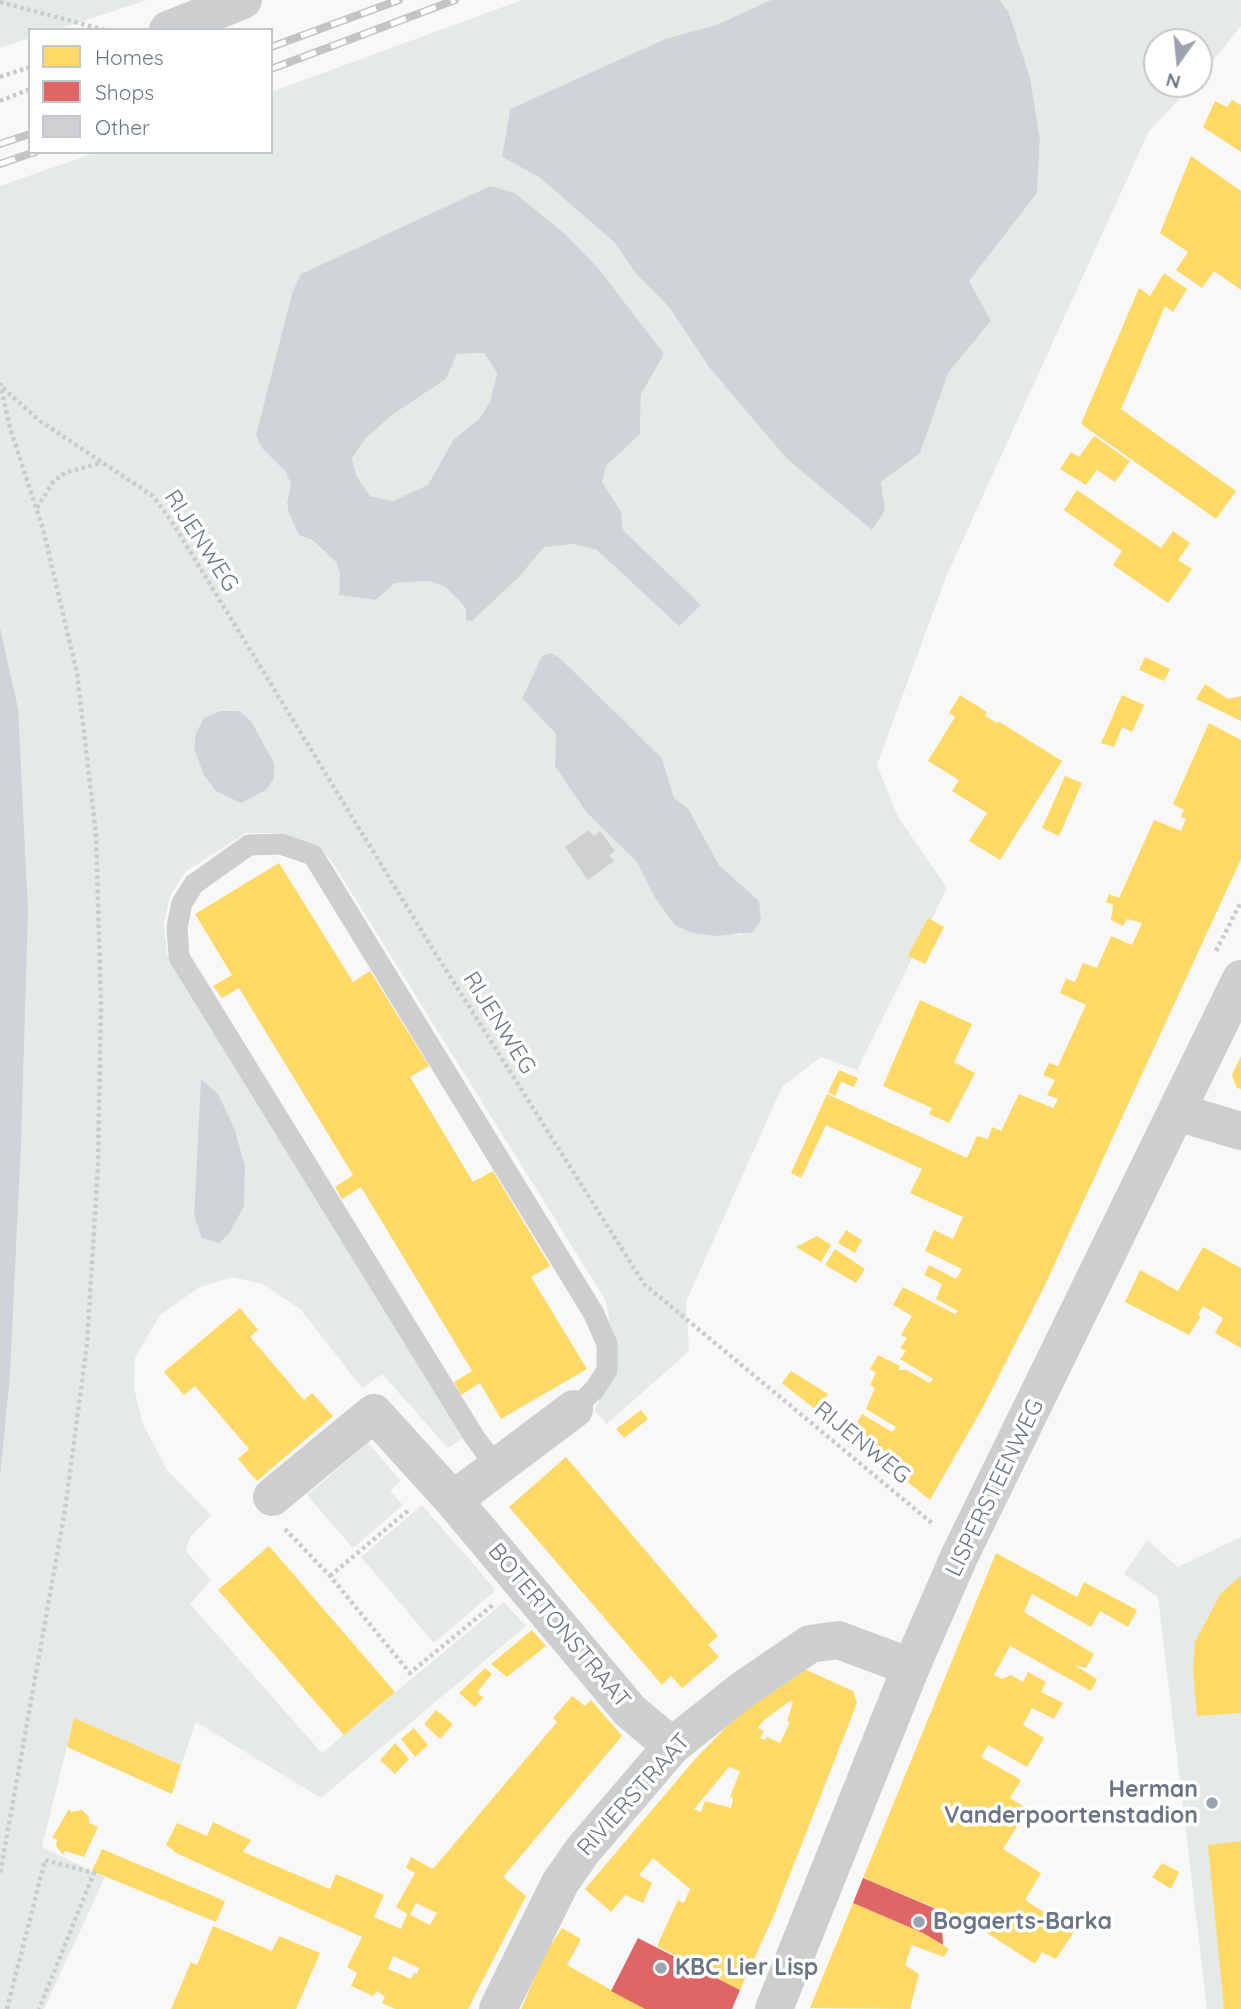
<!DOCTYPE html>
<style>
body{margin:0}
#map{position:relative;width:1241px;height:2009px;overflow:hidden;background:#f8f8f8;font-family:Quicksand,sans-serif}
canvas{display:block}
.legend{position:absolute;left:28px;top:28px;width:245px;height:126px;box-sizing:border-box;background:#fff;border:2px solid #c3c8cf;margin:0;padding:9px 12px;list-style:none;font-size:21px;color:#6a7586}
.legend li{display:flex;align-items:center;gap:14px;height:35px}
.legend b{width:35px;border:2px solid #c3c8cf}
.north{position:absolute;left:1143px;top:28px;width:70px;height:70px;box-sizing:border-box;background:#fff;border:2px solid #c3c8cf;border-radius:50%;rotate:195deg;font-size:19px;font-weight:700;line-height:28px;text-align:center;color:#6a7586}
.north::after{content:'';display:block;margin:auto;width:24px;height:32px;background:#9ca3ae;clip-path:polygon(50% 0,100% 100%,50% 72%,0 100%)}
</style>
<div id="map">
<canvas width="1241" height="2009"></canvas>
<ul class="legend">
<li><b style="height:19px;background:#ffd966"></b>Homes</li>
<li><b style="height:19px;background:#e06666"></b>Shops</li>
<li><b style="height:19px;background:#cfd0d2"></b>Other</li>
</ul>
<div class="north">N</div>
</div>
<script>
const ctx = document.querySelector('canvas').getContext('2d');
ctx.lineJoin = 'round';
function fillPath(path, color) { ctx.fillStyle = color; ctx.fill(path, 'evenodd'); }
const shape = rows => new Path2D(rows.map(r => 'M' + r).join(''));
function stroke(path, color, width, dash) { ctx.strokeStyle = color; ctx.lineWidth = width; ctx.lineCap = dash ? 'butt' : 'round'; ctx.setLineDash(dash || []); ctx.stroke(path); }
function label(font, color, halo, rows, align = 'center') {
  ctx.font = font + ' Quicksand,sans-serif'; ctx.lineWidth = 7; ctx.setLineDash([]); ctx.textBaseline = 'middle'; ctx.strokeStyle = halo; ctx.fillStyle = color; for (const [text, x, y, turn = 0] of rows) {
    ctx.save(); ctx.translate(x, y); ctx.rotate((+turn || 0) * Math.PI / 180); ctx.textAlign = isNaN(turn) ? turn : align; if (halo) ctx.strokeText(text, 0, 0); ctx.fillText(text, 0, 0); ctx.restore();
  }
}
fillPath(shape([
 [0,0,147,0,56,30,30,30,30,38,0,48],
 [522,0,771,0,716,25,665,39,510,109,502,157,539,177,614,242,636,274,669,307,709,367,786,458,801,468,885,510,881,482,901,467,948,373,991,321,968,282,1037,193,1040,139,1030,77,1009,13,1000,0,1241,0,1241,26,1199,78,1199,42,1157,42,1157,84,1194,84,1149,131,946,577,877,765,898,817,947,888,857,1070,821,1057,782,1087,686,1302,689,1351,607,1424,594,1410,617,1366,606,1301,333,863,319,846,282,833,246,833,185,872,170,896,164,923,167,955,365,1269,464,1437,448,1448,382,1374,362,1388,301,1310,263,1284,232,1277,198,1288,160,1315,135,1358,134,1388,143,1424,167,1470,211,1515,190,1537,186,1551,211,1580,190,1604,322,1753,504,1602,526,1626,321,1798,196,1722,181,1765,74,1718,42,1847,105,1877,44,2009,0,2009,0,1478,10,1376,21,1146,18,708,0,627,0,186,97,152,271,152,271,92],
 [490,186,515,193,564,233,641,394,640,434,606,466,602,482,621,511,623,530,700,605,597,550,574,544,544,546,519,577,472,621,456,597,445,587,429,581,395,583,376,600,340,595,340,574,336,562,311,540,299,535,287,503,291,484,285,471,256,435,292,293,301,274],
 [542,656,561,659,662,758,674,798,688,808,719,865,759,901,742,935,692,933,655,898,637,862,586,812,555,766,556,734,522,698],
 [202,1080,235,1130,245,1166,244,1206,194,1216],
 [484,353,497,373,490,401,480,418,454,439,428,486,393,501,370,496,356,475,352,458,366,438,392,415,446,379,457,354],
 [368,1443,401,1481,390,1491,403,1505,353,1548,307,1495],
 [422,1505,496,1590,434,1643,361,1557],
 [1241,1537,1241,2009,1207,2009,1158,1597,1124,1574,1147,1540,1178,1567]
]), '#e6eae6');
fillPath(shape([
 [771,0,1000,0,1009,13,1030,77,1040,139,1037,193,969,281,991,321,948,373,920,453,881,482,885,510,872,530,786,458,709,367,669,307,636,274,614,242,539,177,502,157,510,109,665,39,716,25],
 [490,186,515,193,564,233,598,268,664,354,641,394,640,434,606,466,602,482,621,511,623,530,701,605,679,626,597,550,574,544,544,547,519,577,472,621,466,620,466,610,456,597,445,587,429,581,395,583,376,600,339,595,340,574,336,562,312,540,299,535,289,513,287,503,291,484,285,471,262,448,256,435,292,293,301,274],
 [484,353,497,373,490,401,480,418,454,439,428,485,393,501,370,496,356,475,352,458,366,438,392,415,446,379,457,354],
 [0,627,18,708,28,910,21,1146,10,1376,0,1478],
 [551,653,561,659,662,758,674,798,688,808,719,865,759,901,761,920,753,932,717,936,692,933,675,925,655,898,637,862,586,812,555,766,556,734,522,698,542,656],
 [221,711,239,711,251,721,274,763,274,778,266,790,241,803,216,791,204,775,194,749,196,733,204,718],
 [201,1079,218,1094,235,1130,245,1166,244,1206,229,1234,219,1243,202,1238,194,1216]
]), '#cfd4d8');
fillPath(shape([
 [1232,100,1241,105,1241,152,1203,127,1215,101,1227,107],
 [1191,156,1241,191,1241,290,1214,271,1202,288,1176,270,1188,252,1160,233],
 [1164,273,1187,289,1173,312,1165,306,1121,409,1236,491,1216,519,1081,424,1139,288,1150,296],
 [1094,436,1130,461,1115,482,1097,470,1086,485,1060,469,1071,452,1079,457],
 [1077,490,1161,548,1173,531,1190,543,1178,560,1192,569,1168,603,1113,565,1122,551,1064,510],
 [1145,657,1170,669,1164,681,1139,670],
 [1205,684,1228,699,1241,696,1241,721,1196,699],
 [960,695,987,712,985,716,997,723,998,721,1062,761,1000,860,969,841,987,813,952,791,959,780,928,761,955,717,949,713],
 [1122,695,1144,705,1132,732,1122,727,1114,747,1101,743],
 [1209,723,1241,740,1241,859,1044,1287,983,1407,930,1500,849,1435,862,1414,892,1432,896,1427,866,1409,875,1388,870,1385,876,1373,870,1369,878,1355,900,1366,898,1370,906,1370,930,1383,933,1379,900,1359,906,1351,900,1348,907,1338,901,1335,912,1316,893,1305,903,1287,955,1314,958,1311,936,1299,942,1284,924,1275,929,1265,956,1279,962,1269,925,1251,934,1230,953,1239,963,1217,910,1193,922,1169,826,1125,801,1178,791,1173,827,1094,967,1158,977,1136,988,1139,992,1127,1001,1131,1019,1094,1053,1108,1058,1099,1047,1095,1055,1080,1043,1075,1049,1063,1058,1066,1086,1005,1060,993,1066,979,1075,982,1083,963,1097,968,1111,936,1132,945,1142,923,1127,919,1123,926,1111,920,1113,905,1106,902,1109,894,1119,898,1154,820,1181,831,1186,819,1181,817,1184,810,1173,804],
 [1065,776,1082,783,1059,836,1042,828],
 [279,863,353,982,370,971,429,1066,410,1077,473,1182,493,1171,550,1266,531,1277,587,1369,501,1419,480,1383,461,1395,454,1382,472,1371,361,1187,342,1199,335,1187,353,1175,239,988,222,998,213,986,232,975,195,914],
 [928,918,944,927,925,964,908,956],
 [920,1000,972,1024,954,1062,975,1073,949,1123,929,1114,932,1108,883,1086],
 [1241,1056,1241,1089,1237,1088,1232,1075],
 [839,1070,858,1078,854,1087,841,1082,835,1096,828,1092],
 [846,1230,862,1240,855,1253,838,1243],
 [817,1236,831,1245,821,1262,796,1247],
 [1203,1247,1241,1268,1241,1348,1215,1333,1223,1318,1203,1306,1198,1315,1201,1316,1189,1335,1125,1302,1140,1270,1178,1291],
 [835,1249,865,1269,856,1283,825,1265],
 [240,1308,258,1330,250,1337,304,1400,312,1393,333,1416,257,1481,238,1459,249,1449,195,1386,184,1395,164,1372],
 [791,1371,828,1394,816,1410,782,1383],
 [641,1410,648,1419,624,1438,616,1429],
 [566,1457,718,1636,708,1645,719,1657,682,1688,671,1676,662,1685,509,1507],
 [269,1546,395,1692,344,1735,218,1590],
 [996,1553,1077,1597,1084,1582,1137,1610,1128,1627,1100,1611,1091,1627,1032,1594,1024,1612,1094,1654,1086,1668,1074,1665,1097,1679,1091,1691,1010,1646,994,1675,1002,1679,1011,1675,1023,1682,1028,1672,1046,1682,1041,1692,1063,1703,1054,1719,1032,1708,1023,1725,1044,1738,1027,1767,988,1745,981,1757,1021,1780,1010,1798,1028,1809,1003,1849,1041,1873,1025,1900,1074,1932,1056,1959,1042,1952,1035,1964,970,1922,863,1878],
 [1241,1576,1241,1713,1197,1716,1193,1671,1195,1642,1221,1593],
 [532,1630,546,1646,507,1677,491,1664],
 [485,1668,492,1674,477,1692,483,1698,475,1707,459,1693],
 [802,1668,853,1691,857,1703,774,1915,740,1990,657,1946,678,1900,684,1903,690,1889,653,1858,639,1875,652,1883,643,1903,625,1895,611,1912,585,1889,696,1758,746,1707],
 [790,1701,793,1702,787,1721,790,1722,780,1743,767,1737,765,1740,760,1738,764,1731,758,1728,763,1721],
 [729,1767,740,1771,730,1797,733,1798,731,1808,705,1801,701,1812,694,1809],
 [572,1696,585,1706,591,1700,622,1736,503,1877,526,1896,468,2009,395,2009,382,2003,385,1997,377,1991,373,1996,351,1986,357,1973,347,1967,362,1937,178,1854,166,1845,177,1823,207,1836,213,1822,251,1840,243,1852,330,1889,336,1874,384,1895,374,1917,401,1929,407,1914,396,1907,415,1873,406,1868,411,1857,433,1869,557,1722,553,1718],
 [416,1903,437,1913,430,1925,410,1915],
 [393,1956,419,1968,417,1974,414,1973,411,1979,388,1969],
 [436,1710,453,1724,440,1739,424,1724],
 [74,1718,181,1765,172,1794,67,1747],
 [414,1728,428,1745,415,1757,401,1739],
 [395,1743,409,1759,395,1774,380,1760],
 [69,1809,71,1812,82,1810,89,1817,89,1823,98,1827,84,1857,65,1851,63,1855,56,1846,57,1839,52,1838],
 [1241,1841,1241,2009,1224,2009,1208,1845],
 [102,1849,225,1901,216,1922,92,1871],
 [1162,1863,1179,1872,1171,1889,1152,1877],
 [853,1903,923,1933,949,1949,944,1957,912,1945,905,1965,919,1974,910,2009,810,2008],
 [213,1926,272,1951,279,1936,320,1953,296,2009,171,2009,191,1962,197,1965],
 [562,1928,581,1939,567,1965,645,2009,521,2009,546,1952]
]), '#ffd966');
fillPath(shape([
 [863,1878,941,1911,943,1945,923,1933,853,1903],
 [638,1938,740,1990,732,2009,645,2009,611,1991]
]), '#e06666');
fillPath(shape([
 [589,830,594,836,600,831,615,851,609,855,614,861,588,880,565,847]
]), '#cfd0d2');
stroke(shape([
 [0,2,105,30],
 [0,77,30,67],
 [0,101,30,89],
 [0,383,10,428,43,529,77,673,96,834,101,1004,98,1165,87,1344,65,1510,0,1875],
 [3,388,40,421,153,496,172,522,434,951,644,1284,933,1524],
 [37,508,53,482,66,472,101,463],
 [1216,951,1241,902],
 [285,1529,330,1576,410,1673,494,1604],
 [330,1576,410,1509],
 [7,2009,45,1860,94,1873,39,2009]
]), '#cacbcc', 4.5, [3.5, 3.5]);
stroke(shape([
 [497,1467,475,1438,179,957,177,927,182,903,194,884,249,845,281,844,313,855,594,1314,607,1344,607,1370,595,1389,574,1409]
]), '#cdcecf', 21);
stroke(shape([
 [168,30,243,0],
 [1177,1112,1241,1131],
 [272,1497,374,1413,453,1500,630,1711,672,1746],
 [453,1500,574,1409],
 [498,2009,560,1883,583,1850,672,1746,741,1691,810,1644,838,1640,911,1667]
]), '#cdcecf', 38);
stroke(shape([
 [774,2009,911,1667,959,1557,1241,979]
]), '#cdcecf', 38);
const rail = shape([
 [271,47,399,0],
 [271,69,455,0],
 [0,144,30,134],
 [0,164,35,152]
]);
stroke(rail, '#c3c4c5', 8);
stroke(rail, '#fff', 5, [16]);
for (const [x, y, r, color] of [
 [1212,1803,7,"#9ca3ae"],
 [919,1922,7,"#9ca3ae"],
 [661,1968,7,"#9ca3ae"]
]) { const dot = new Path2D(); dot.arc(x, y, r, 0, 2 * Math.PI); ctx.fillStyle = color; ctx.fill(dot); stroke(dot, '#fff', 2.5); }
label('23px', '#6a7586', '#fff', [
 ["RIJENWEG",201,541,57],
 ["RIJENWEG",499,1023,58],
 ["RIJENWEG",862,1443,39],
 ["LISPERSTEENWEG",995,1488,-64],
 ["BOTERTONSTRAAT",559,1626,50],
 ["RIVIERSTRAAT",634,1795,-48]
]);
label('bold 23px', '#6a7586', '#fff', [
 ["Herman",1198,1790,"right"],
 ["Vanderpoortenstadion",1198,1816,"right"],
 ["Bogaerts-Barka",933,1922],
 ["KBC Lier Lisp",675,1968]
], 'left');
</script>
